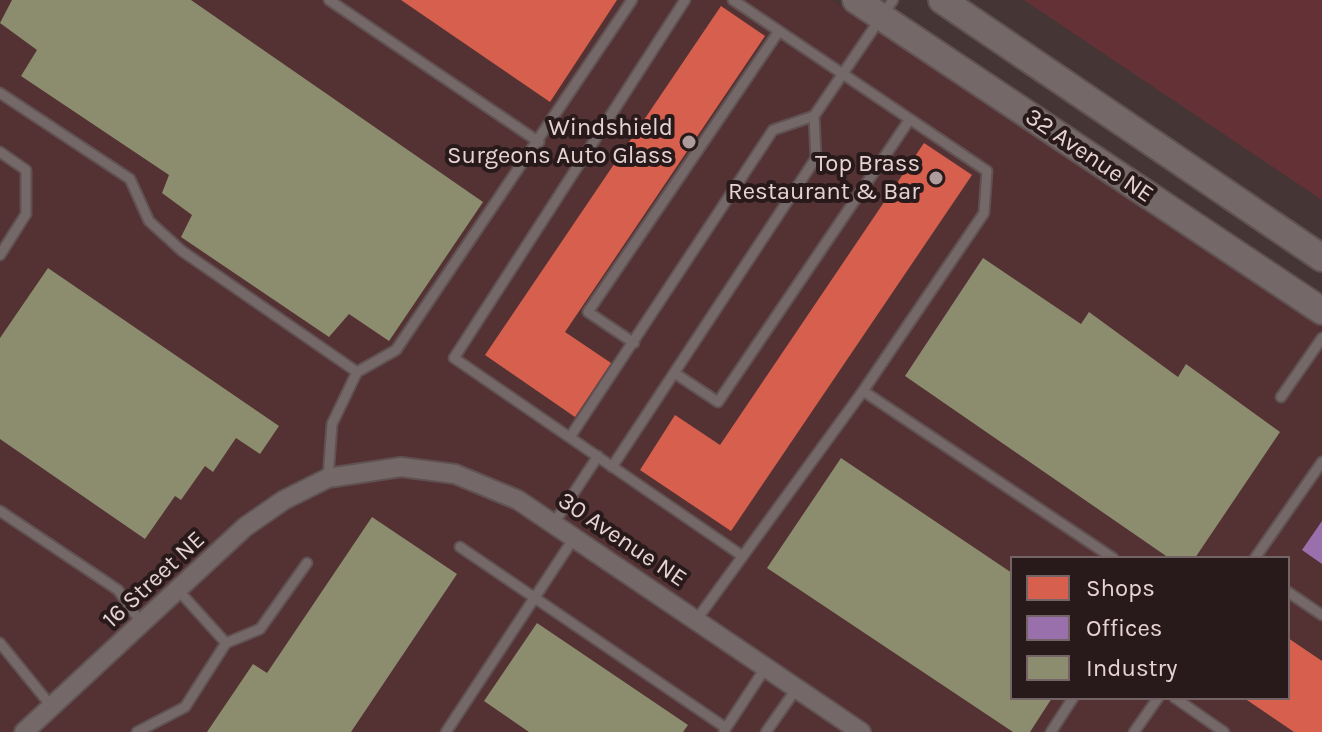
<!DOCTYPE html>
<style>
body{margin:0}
#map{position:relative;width:1322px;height:732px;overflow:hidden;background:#453535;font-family:Karla,sans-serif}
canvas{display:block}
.legend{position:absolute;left:1010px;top:556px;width:280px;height:144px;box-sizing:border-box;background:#281a1b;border:2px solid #746465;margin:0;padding:10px 14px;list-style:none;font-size:24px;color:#e7d3d4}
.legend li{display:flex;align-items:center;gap:16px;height:40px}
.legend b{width:40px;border:2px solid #746465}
</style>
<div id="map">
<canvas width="1322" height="732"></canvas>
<ul class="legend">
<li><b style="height:22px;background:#d6604d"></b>Shops</li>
<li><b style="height:22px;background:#9970ab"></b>Offices</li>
<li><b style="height:22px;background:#8c8c6e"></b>Industry</li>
</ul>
</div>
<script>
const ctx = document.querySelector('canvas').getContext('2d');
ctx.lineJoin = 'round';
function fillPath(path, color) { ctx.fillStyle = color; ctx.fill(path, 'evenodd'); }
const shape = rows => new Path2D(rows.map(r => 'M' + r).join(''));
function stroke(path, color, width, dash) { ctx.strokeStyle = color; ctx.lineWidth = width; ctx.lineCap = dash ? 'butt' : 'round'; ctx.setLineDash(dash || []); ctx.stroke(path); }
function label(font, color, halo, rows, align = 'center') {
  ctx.font = font + ' Karla,sans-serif'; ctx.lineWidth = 8; ctx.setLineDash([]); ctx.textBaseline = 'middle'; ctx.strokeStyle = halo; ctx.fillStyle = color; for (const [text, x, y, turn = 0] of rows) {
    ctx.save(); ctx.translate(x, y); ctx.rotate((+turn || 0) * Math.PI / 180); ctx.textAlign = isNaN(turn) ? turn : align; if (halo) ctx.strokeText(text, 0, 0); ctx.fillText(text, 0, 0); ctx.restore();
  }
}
fillPath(shape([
 [0,0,832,0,1322,327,1322,732,0,732],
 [1012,558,1288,558,1288,698,1012,698]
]), '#543233');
fillPath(shape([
 [1024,0,1322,0,1322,200]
]), '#643236');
fillPath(shape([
 [401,0,617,0,550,102],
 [721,6,765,36,565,332,611,363,575,417,485,355],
 [924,143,972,175,731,531,640,470,675,415,720,445],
 [1288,638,1322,661,1322,732,1294,732,1244,698,1288,698]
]), '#d6604d');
fillPath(shape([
 [1322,521,1322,564,1302,550]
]), '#9970ab');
fillPath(shape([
 [12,0,191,0,483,202,389,341,349,314,329,337,181,237,192,215,162,193,169,175,21,76,37,50,0,23],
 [983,258,1081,324,1089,312,1178,377,1186,364,1280,432,1195,558,1169,558,905,376],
 [48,268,279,426,260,454,236,438,213,472,205,466,181,500,175,496,145,539,0,439,0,338],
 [841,458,1012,573,1012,698,1052,698,1030,732,1013,732,767,568],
 [372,517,457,574,351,732,207,732,253,664,267,673],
 [537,623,688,725,683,732,529,732,484,701]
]), '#8c8c6e');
const lane = shape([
 [329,0,539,142],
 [685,0,454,358,741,555],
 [0,93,130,179,149,221,182,251,357,372,332,424,328,478],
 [0,152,26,170,26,214,0,255],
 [634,343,588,312,779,31],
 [357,372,396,350,632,0],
 [676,374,718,402,910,119],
 [863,391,1113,558],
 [1281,397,1322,338],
 [570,437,773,130,814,116,893,0],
 [612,467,816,158,814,116],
 [0,511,118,590,142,624],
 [554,523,598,456],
 [460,547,726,728],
 [1255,558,1322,462],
 [1288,592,1322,615],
 [697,619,863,391,984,213,987,171,733,0],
 [0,643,52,707],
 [226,643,260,629,307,563],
 [1175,698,1224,732],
 [724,731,766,667],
 [137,732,185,707,226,643,178,590],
 [446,732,574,538],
 [766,732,797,688],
 [1051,732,1073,698],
 [1134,732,1158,698]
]);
const street = shape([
 [24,732,245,527,284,500,328,478,401,467,455,474,518,500,861,732]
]);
const secondary = shape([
 [856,0,1322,311],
 [942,0,1322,258]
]);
stroke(lane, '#605152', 13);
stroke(street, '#605152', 22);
stroke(secondary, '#605152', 30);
stroke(lane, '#746868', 9);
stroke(street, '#746868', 18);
stroke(secondary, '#746868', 26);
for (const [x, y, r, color] of [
 [689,142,8,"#ae9c9c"],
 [936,178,8,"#ae9c9c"]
]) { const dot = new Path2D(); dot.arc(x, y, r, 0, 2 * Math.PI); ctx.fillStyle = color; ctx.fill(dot); stroke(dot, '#281a1b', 3); }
label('24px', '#e7d3d4', '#281a1b', [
 ["Windshield",673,128],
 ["Surgeons Auto Glass",673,156],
 ["Top Brass",920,164],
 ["Restaurant & Bar",920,192]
], 'right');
label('24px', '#e7d3d4', '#281a1b', [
 ["32 Avenue NE",1089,156,34],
 ["30 Avenue NE",622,540,34],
 ["16 Street NE",154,580,-43]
]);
</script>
